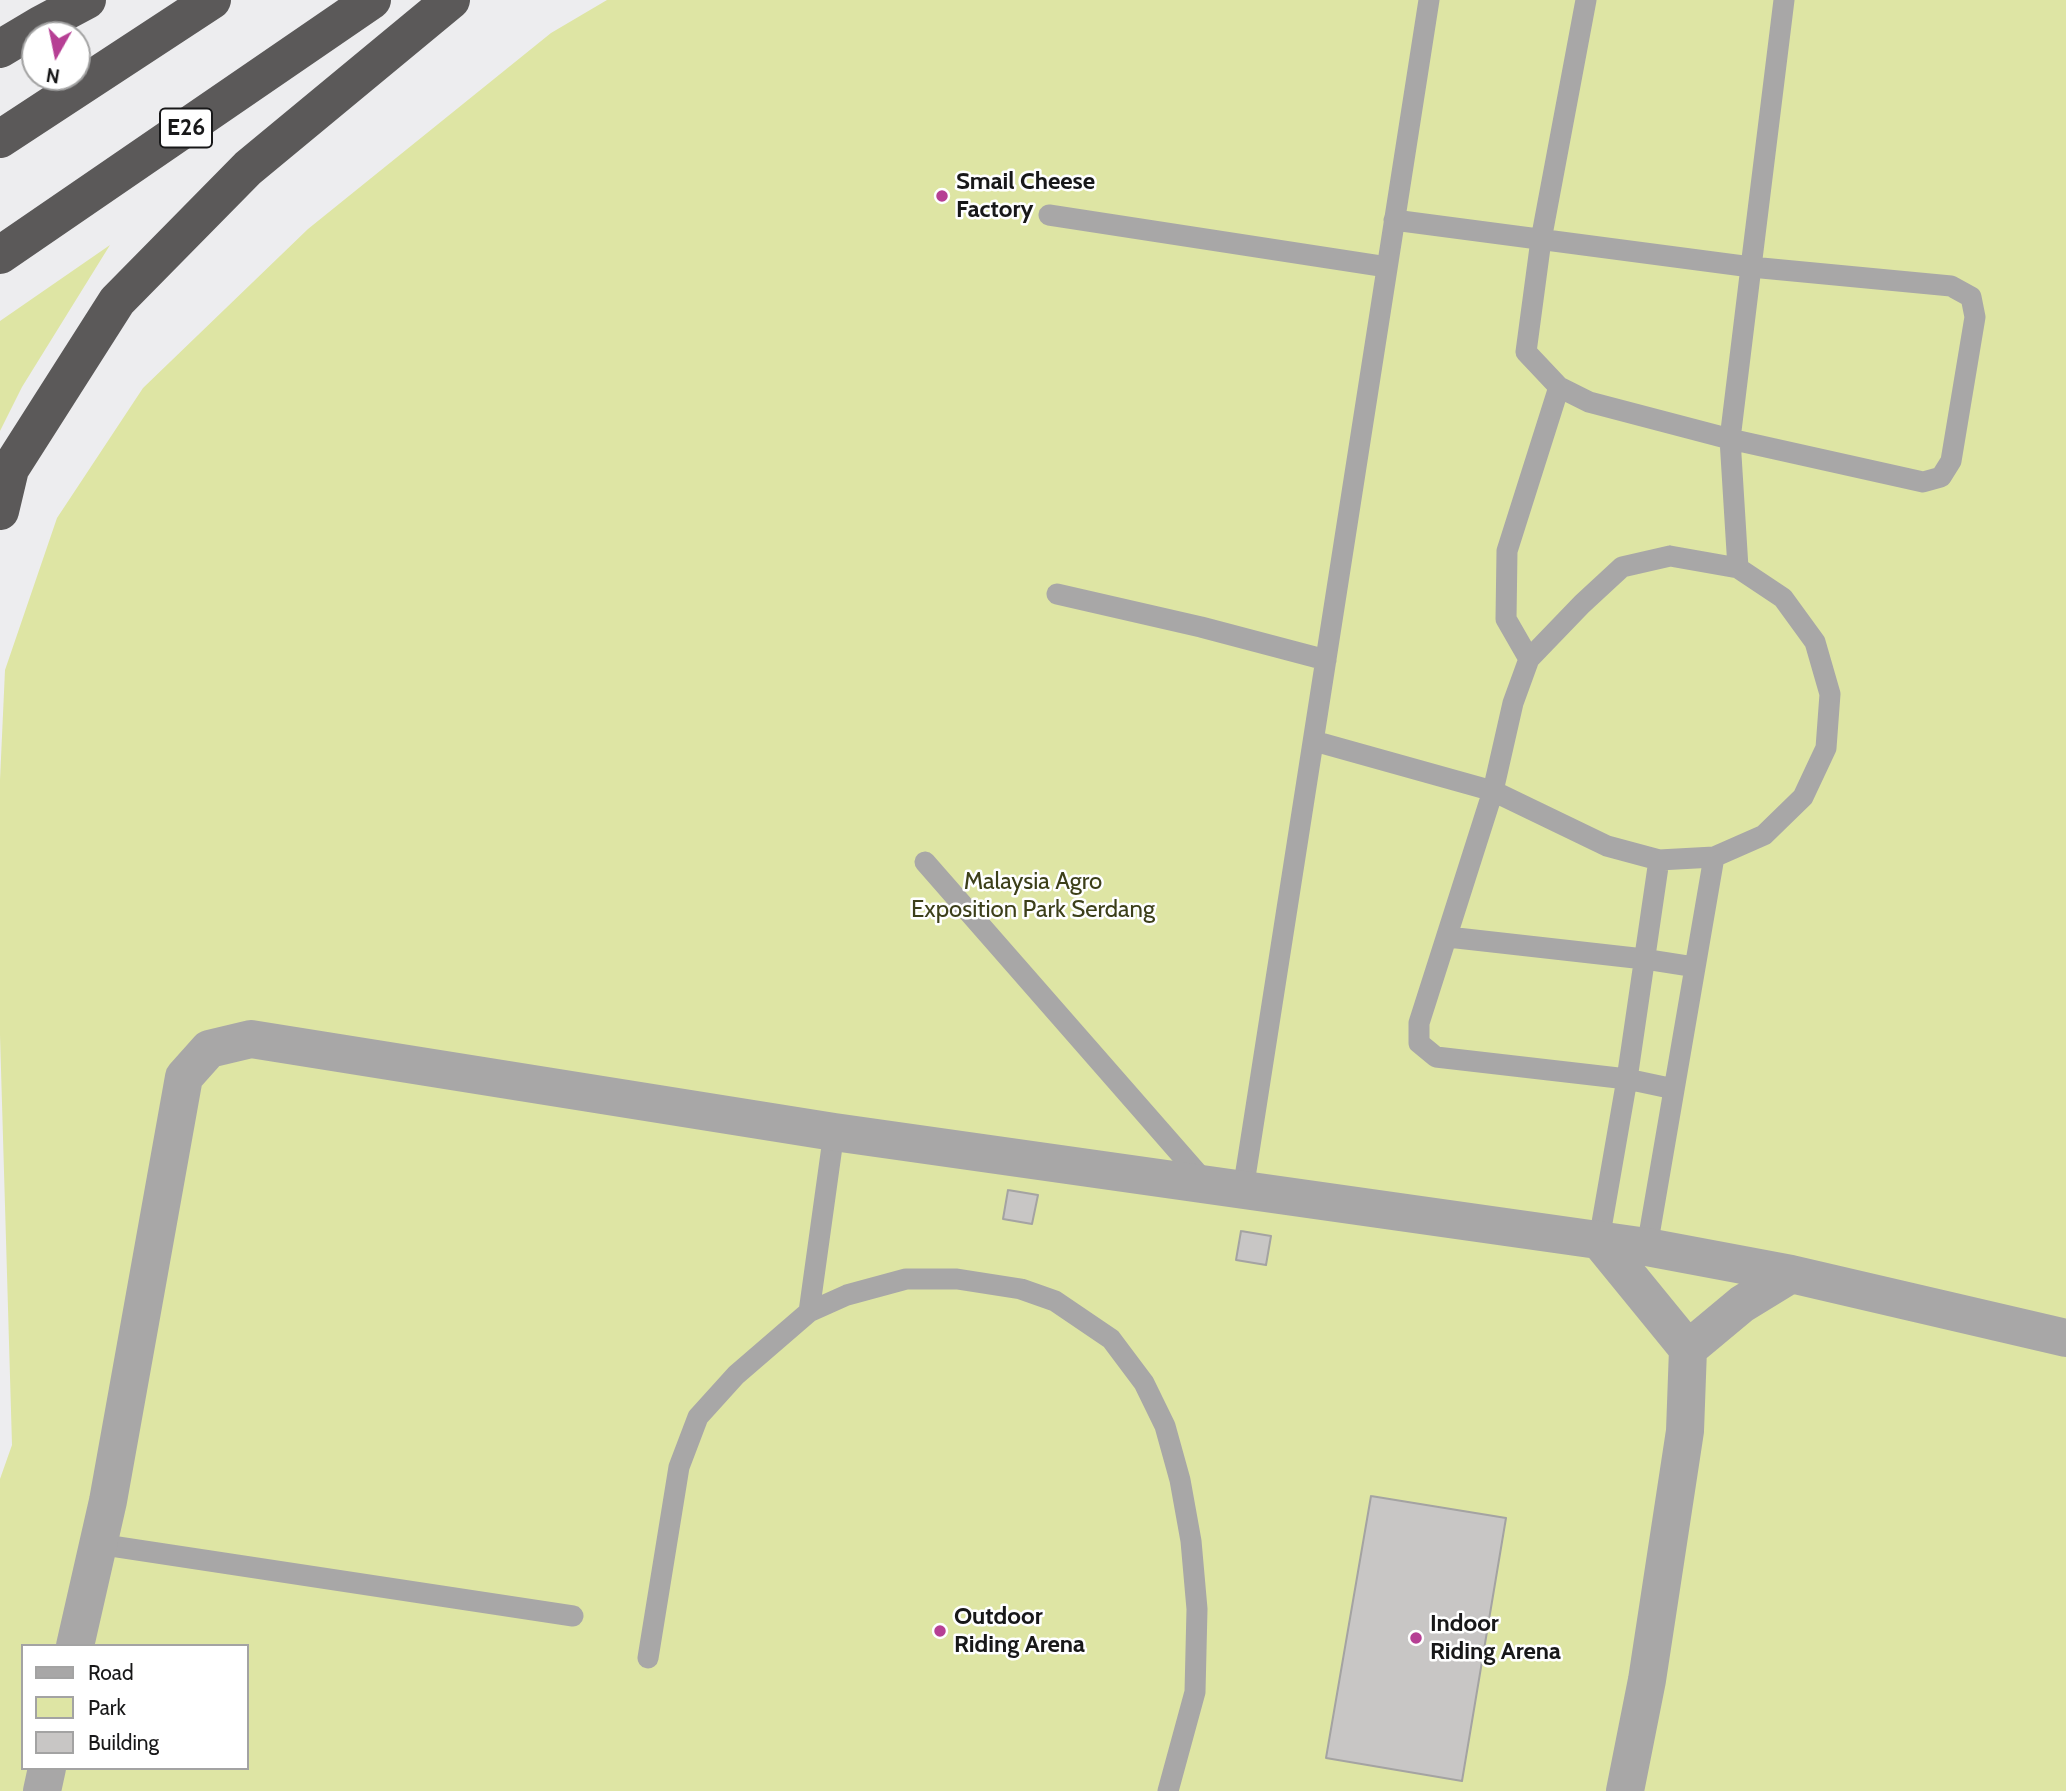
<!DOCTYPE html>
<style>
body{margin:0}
#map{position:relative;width:2066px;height:1791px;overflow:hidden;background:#ededef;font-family:Cabin,sans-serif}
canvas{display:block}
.legend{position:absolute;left:21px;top:1644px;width:228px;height:126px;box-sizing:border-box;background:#fff;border:2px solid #a3a3a3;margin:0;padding:9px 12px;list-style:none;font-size:21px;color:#181819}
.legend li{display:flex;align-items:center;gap:14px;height:35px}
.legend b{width:35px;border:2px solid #a3a3a3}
.north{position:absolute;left:21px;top:21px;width:70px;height:70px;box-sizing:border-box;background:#fff;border:2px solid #a3a3a3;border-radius:50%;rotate:189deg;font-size:19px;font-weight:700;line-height:28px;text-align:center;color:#181819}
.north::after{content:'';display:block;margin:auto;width:24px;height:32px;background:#b63f94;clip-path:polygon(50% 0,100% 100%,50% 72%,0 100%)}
</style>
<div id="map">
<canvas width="2066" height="1791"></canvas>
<ul class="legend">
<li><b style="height:9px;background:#a8a7a7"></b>Road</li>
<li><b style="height:19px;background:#dee5a4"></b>Park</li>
<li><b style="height:19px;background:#c8c6c5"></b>Building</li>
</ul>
<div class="north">N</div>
</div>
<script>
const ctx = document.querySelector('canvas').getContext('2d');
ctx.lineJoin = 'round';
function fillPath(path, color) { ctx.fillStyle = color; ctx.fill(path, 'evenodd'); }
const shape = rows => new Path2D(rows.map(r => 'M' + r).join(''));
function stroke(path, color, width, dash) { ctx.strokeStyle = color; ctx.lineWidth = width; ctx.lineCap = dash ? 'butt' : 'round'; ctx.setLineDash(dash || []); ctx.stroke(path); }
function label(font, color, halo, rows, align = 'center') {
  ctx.font = font + ' Cabin,sans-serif'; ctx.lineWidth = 5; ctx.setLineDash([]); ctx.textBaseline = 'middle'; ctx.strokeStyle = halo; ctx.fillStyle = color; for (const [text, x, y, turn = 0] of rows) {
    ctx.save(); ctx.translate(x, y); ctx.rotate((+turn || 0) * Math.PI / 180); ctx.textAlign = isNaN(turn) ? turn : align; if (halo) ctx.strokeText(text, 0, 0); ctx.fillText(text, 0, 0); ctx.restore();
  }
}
fillPath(shape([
 [607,0,2066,0,2066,1791,0,1791,0,1479,12,1445,0,1035,0,780,5,670,57,518,143,388,308,229,551,33],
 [23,1646,247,1646,247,1768,23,1768],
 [110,245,22,387,0,431,0,321]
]), '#dee5a4');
const building = shape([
 [1008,1190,1038,1195,1032,1224,1003,1219,1008,1190],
 [1241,1231,1271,1236,1266,1265,1236,1260,1241,1231],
 [1371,1496,1506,1518,1462,1781,1326,1758,1371,1496]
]);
fillPath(building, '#c8c6c5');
stroke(building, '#a4a3a2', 2);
stroke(shape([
 [1586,0,1541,240,1526,352,1559,387,1589,402,1730,439,1738,568],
 [1049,215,1387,267],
 [1394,220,1751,267,1951,286,1971,297,1975,317,1951,461,1941,477,1923,482,1730,439,1751,267,1784,0],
 [1670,556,1738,568,1783,598,1815,642,1830,694,1826,748,1803,797,1764,835,1714,857,1659,860,1607,846,1493,791,1513,703,1529,659,1582,604,1622,567,1670,556],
 [1057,594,1201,627,1326,660],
 [1529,659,1506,619,1507,551,1559,387],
 [1314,741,1493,791,1419,1023,1419,1043,1436,1057,1627,1079,1674,1089],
 [925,862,1206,1183],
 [1448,937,1644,959,1695,967],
 [1243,1190,1429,0],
 [1599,1240,1627,1079,1659,860],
 [1647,1247,1714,857],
 [809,1312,834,1132],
 [98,1544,573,1616],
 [648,1658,679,1467,698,1417,736,1375,809,1312,847,1295,906,1279,957,1279,1021,1289,1055,1301,1111,1339,1144,1383,1165,1426,1180,1480,1191,1541,1197,1609,1195,1692,1168,1791]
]), '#a8a7a7', 21);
stroke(shape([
 [1599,1240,1688,1349,1685,1431,1647,1680,1625,1791],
 [1688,1349,1742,1304,1791,1274],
 [75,1646,108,1501,184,1077,209,1049,251,1039,834,1132,1647,1247,1791,1274,2066,1338],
 [42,1791,47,1768]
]), '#a8a7a7', 38);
stroke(shape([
 [0,49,40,25,87,0],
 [0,139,212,0],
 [0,255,372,0],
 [0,511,10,469,117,301,248,168,451,0]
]), '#5b5959', 38);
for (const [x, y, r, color] of [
 [942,196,7,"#b63f94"],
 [940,1631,7,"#b63f94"],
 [1416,1638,7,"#b63f94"]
]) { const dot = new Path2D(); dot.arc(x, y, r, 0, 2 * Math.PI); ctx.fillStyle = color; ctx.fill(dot); stroke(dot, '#fff', 2.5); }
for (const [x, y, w] of [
 [186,128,52]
]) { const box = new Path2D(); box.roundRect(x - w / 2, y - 19.5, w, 39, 5); ctx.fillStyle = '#fff'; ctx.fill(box); stroke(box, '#181819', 2); }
label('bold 23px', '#181819', null, [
 ["E26",186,128]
]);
label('bold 24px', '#181819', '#fff', [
 ["Smail Cheese",956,182],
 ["Factory",956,210],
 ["Outdoor",954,1617],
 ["Riding Arena",954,1645],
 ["Indoor",1430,1624],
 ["Riding Arena",1430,1652]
], 'left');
label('24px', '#3c3f19', '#fff', [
 ["Malaysia Agro",1033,882],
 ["Exposition Park Serdang",1033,910]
]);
</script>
